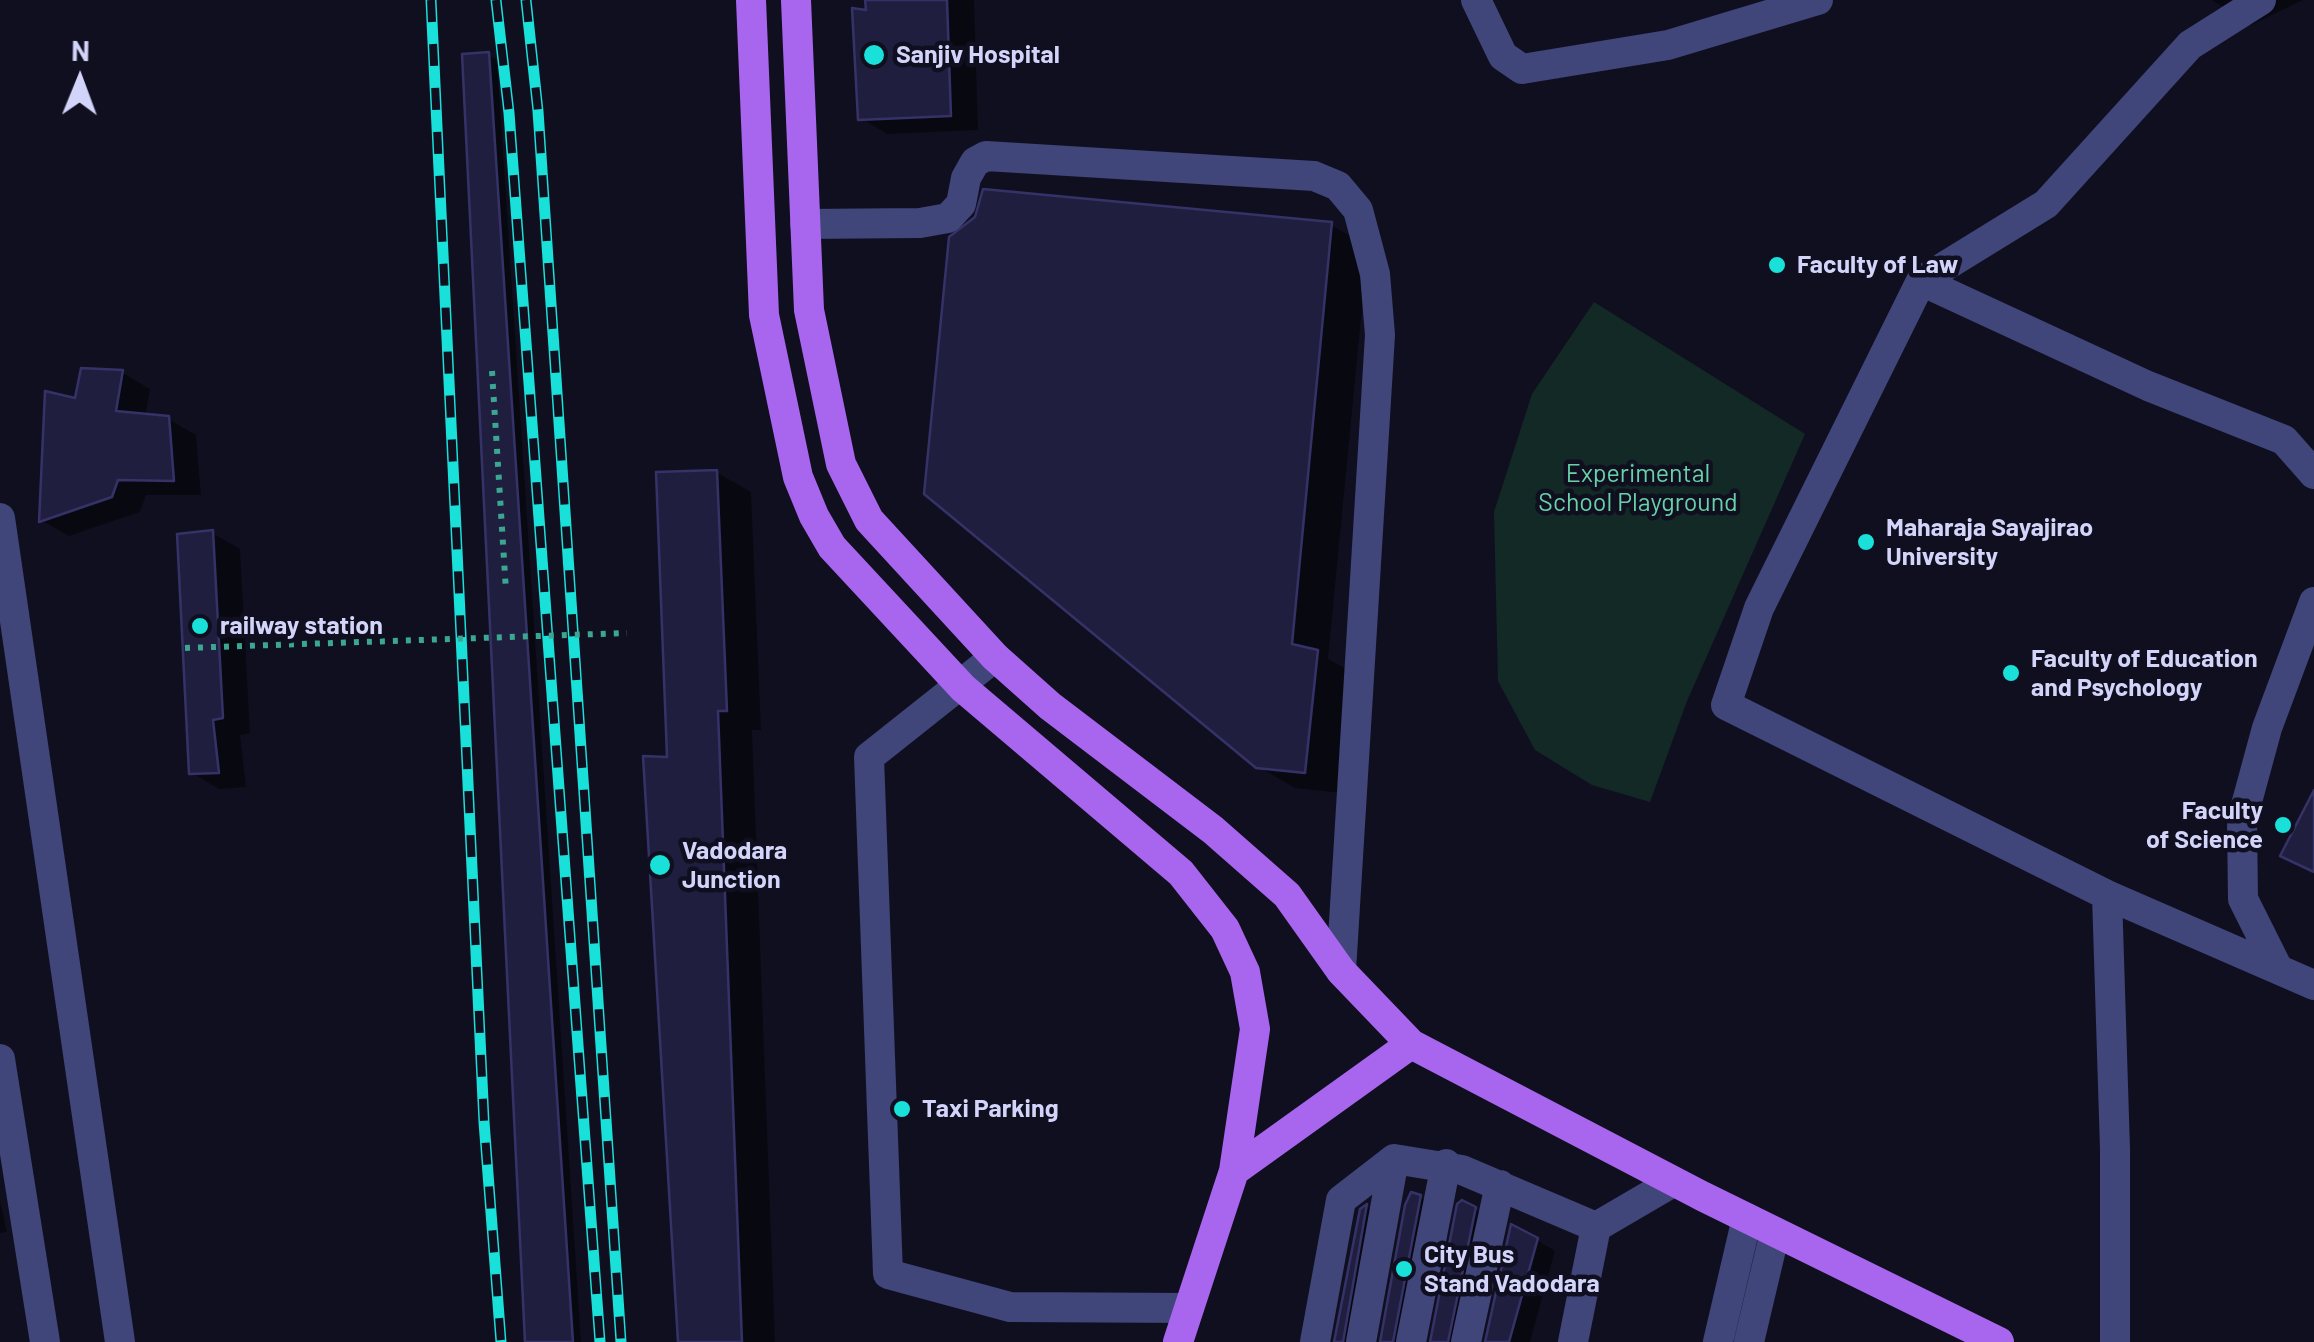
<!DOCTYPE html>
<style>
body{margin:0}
#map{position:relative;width:2314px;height:1342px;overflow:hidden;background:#100f20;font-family:Barlow,sans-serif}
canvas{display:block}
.north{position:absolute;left:30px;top:30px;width:100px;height:100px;-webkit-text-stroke:8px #100f20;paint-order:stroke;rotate:1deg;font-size:28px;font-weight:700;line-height:40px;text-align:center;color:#d3d4fa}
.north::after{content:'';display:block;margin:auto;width:35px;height:45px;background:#d3d4fa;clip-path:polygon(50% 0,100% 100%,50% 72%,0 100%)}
</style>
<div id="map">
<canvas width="2314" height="1342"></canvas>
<div class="north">N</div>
</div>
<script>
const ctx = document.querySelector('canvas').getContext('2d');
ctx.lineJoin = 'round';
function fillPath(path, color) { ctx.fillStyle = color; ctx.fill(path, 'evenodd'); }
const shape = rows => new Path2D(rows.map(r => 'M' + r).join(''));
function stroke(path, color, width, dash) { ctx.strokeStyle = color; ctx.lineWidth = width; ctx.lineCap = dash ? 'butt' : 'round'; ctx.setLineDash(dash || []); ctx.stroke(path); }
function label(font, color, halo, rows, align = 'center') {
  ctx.font = font + ' Barlow,sans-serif'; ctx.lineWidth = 9; ctx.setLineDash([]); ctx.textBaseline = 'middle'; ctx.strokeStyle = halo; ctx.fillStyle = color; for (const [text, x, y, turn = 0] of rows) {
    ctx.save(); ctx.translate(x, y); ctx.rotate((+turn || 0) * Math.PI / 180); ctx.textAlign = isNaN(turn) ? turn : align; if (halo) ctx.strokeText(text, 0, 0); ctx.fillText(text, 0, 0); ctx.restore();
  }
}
fillPath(shape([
 [1594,302,1805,434,1687,701,1650,802,1592,785,1535,750,1498,681,1494,512,1532,394]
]), '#132925');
fillPath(shape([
 [868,0,974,0,978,130,888,134,860,118],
 [2212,0,2303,0,2251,25],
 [488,55,497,60,581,1342,529,1342],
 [977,218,1331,225,1368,246,1328,659,1354,673,1341,793,1295,788,1257,766],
 [83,371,123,373,150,389,145,417,168,419,196,435,201,495,146,495,140,512,69,536,41,520],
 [716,472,751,492,761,730,752,730,775,1342,680,1342,670,759],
 [212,533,240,549,250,733,240,735,246,787,219,789,192,773],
 [1420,1197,1438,1208,1412,1342,1383,1342],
 [0,1201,7,1232,0,1233],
 [1367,1207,1384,1217,1362,1342,1335,1342,1362,1210],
 [1475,1209,1494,1220,1467,1342,1433,1342],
 [1537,1240,1555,1251,1530,1342,1488,1342]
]), '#0007');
const building = shape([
 [865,0,947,0,951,116,858,120,852,8,866,10,865,0],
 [489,52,573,1342,525,1342,462,54,489,52],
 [983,189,1332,222,1292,644,1318,650,1305,773,1256,768,924,494,949,237,975,217,983,189],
 [81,368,123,370,116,411,169,416,174,481,118,480,112,497,39,522,45,391,75,398,81,368],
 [717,470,727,711,718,711,742,1342,678,1342,643,756,667,757,656,472,717,470],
 [213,530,223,718,213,720,219,773,189,774,177,534,213,530],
 [2314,790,2314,872,2280,856,2314,790],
 [1411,1192,1421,1195,1393,1342,1380,1342,1405,1205,1411,1192],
 [1462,1200,1476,1207,1448,1342,1430,1342,1457,1204,1462,1200],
 [1367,1204,1343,1342,1334,1342,1360,1209,1367,1204],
 [1511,1224,1538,1238,1509,1342,1485,1342,1511,1224]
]);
fillPath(building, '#201e3f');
stroke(building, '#353268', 2.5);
stroke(shape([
 [492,371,506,591]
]), '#3ba691', 6, [5, 8]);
stroke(shape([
 [1476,0,1503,56,1522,69,1668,45,1818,0],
 [2261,0,2190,45,2046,204,1921,281,1759,608,1726,705,2107,895,2314,985],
 [805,224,920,223,948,218,961,204,966,178,975,162,986,156,1314,176,1338,186,1358,210,1375,274,1380,335,1341,971],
 [1921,281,2148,386,2284,440,2314,474],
 [0,518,120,1342],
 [995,657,869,757,888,1274,1010,1307,1189,1308],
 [2107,895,2115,1149,2115,1342],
 [2277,967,2243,899,2242,820,2267,728,2314,602],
 [0,1059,45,1342],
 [1315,1342,1341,1200,1394,1159,1462,1170,1596,1227,1673,1182],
 [1361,1342,1394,1159],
 [1411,1342,1446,1164],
 [1466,1342,1500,1185],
 [1573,1342,1596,1227],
 [1718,1342,1747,1218],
 [1749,1342,1775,1232]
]), '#40457a', 30);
stroke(shape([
 [751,0,764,315,798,477,814,516,832,547,963,688,1181,873,1225,929,1245,972,1255,1029,1234,1171],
 [796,0,809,310,841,464,869,520,995,657,1050,706,1213,830,1287,895,1341,971,1411,1044,1702,1196,1999,1342],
 [1178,1342,1234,1171,1411,1044]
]), '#a866ee', 30);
const rail = shape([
 [431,0,484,1122,501,1342],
 [496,0,509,113,600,1342],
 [526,0,538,111,621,1342]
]);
stroke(rail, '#19e0d9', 11);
stroke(rail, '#100f20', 8, [22]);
stroke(shape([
 [185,648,627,633]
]), '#3ba691', 6, [5, 8]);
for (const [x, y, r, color] of [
 [874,55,12,"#19e0d9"],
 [1777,265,10,"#19e0d9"],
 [1866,542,10,"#19e0d9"],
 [200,626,10,"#19e0d9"],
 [2011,673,10,"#19e0d9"],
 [2283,825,10,"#19e0d9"],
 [660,865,12,"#19e0d9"],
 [902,1109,10,"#19e0d9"],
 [1404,1269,10,"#19e0d9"]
]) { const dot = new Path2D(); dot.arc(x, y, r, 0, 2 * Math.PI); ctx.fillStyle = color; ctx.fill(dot); stroke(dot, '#100f20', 4); }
label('bold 25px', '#d3d4fa', '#100f20', [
 ["Sanjiv Hospital",896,55],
 ["Faculty of Law",1797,265],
 ["Maharaja Sayajirao",1886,528],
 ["University",1886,557],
 ["railway station",220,626],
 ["Faculty of Education",2031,659],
 ["and Psychology",2031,688],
 ["Faculty",2263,811,"right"],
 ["of Science",2263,840,"right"],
 ["Vadodara",682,851],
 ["Junction",682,880],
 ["Taxi Parking",922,1109],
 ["City Bus",1424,1255],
 ["Stand Vadodara",1424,1284]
], 'left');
label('25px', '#67d2a8', '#100f20', [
 ["Experimental",1638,474],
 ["School Playground",1638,503]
]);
</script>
